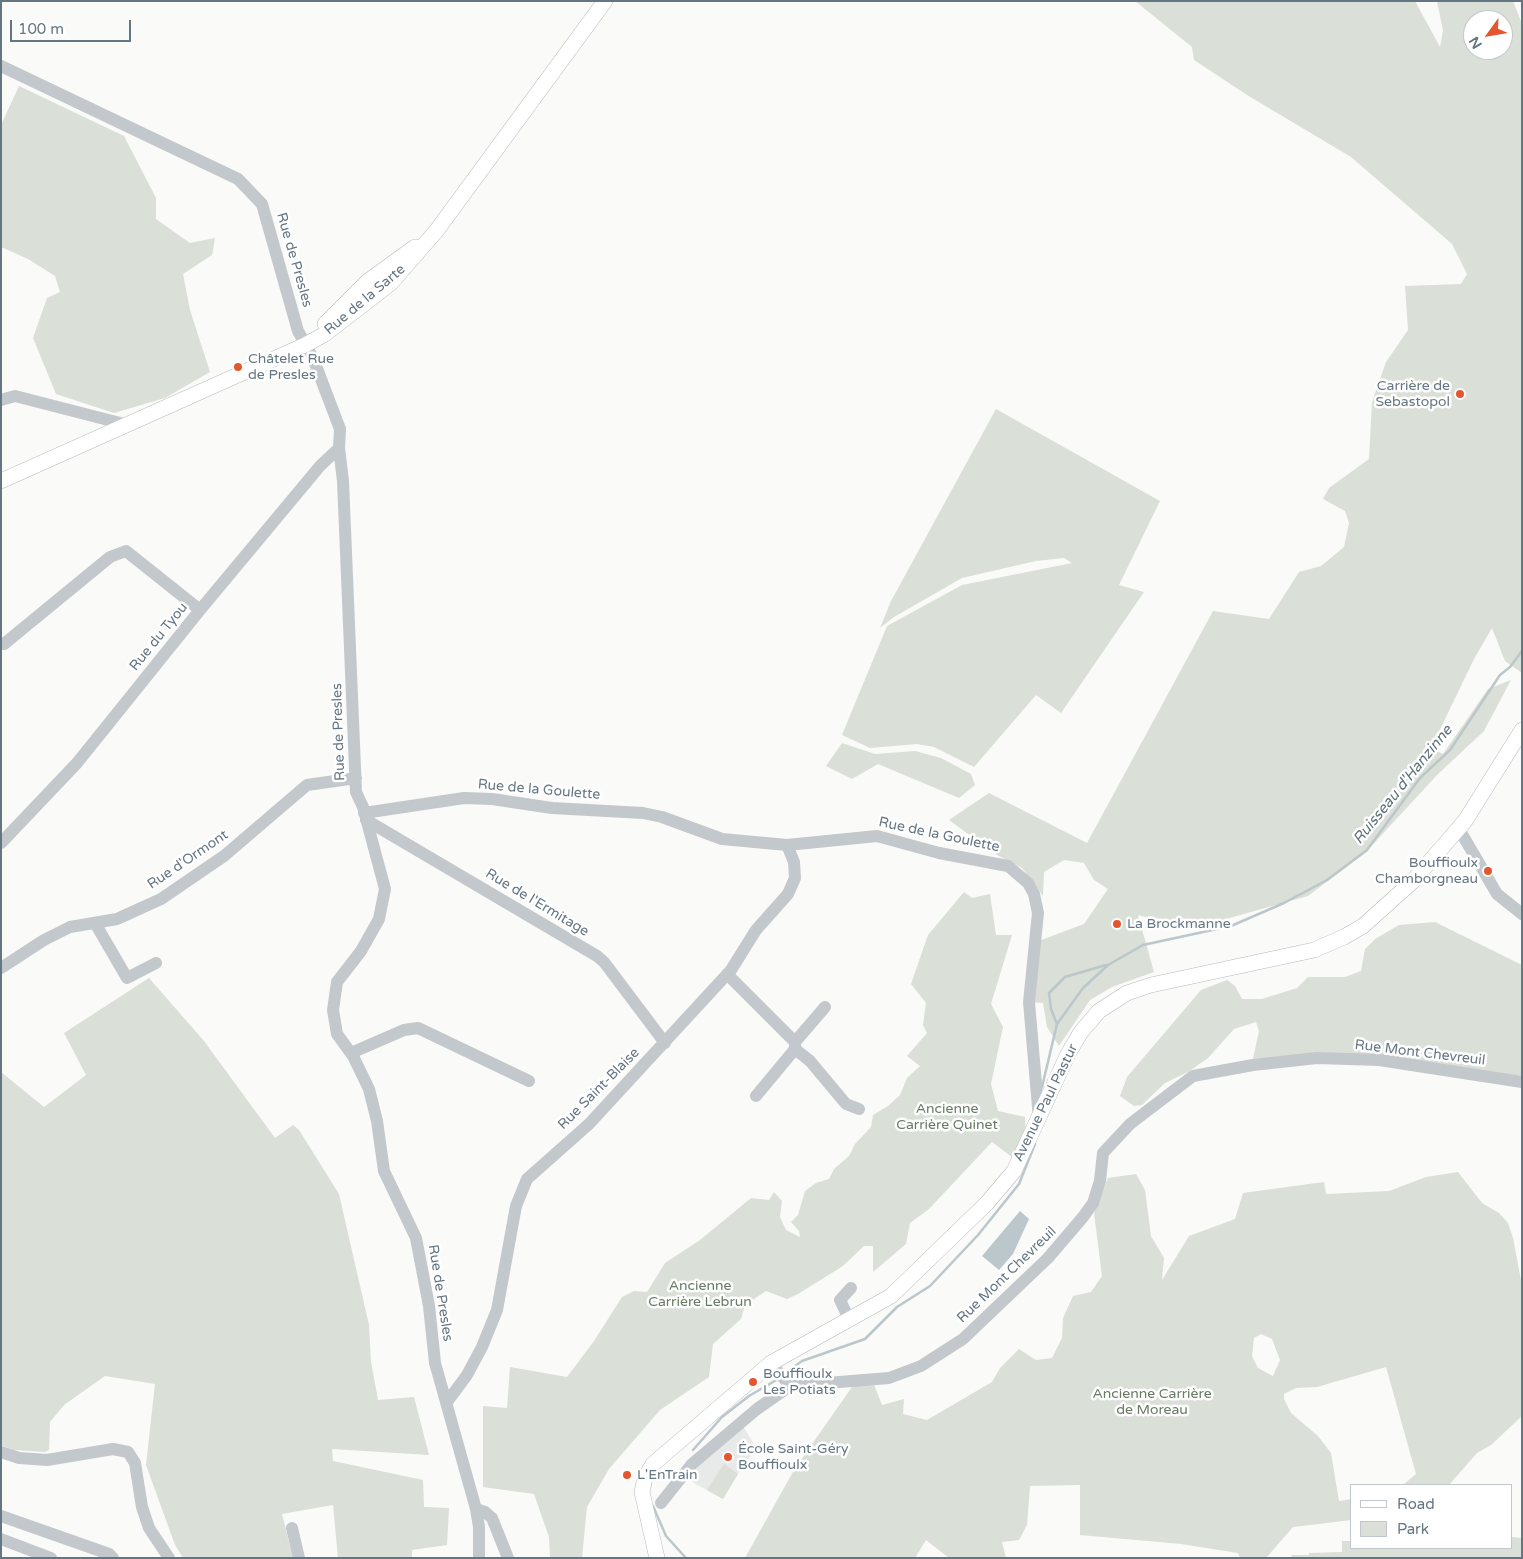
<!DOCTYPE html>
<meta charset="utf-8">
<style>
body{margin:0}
#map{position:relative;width:1523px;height:1559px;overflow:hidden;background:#fafaf8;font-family:"Varela Round",sans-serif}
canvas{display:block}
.frame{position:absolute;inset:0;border:2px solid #657683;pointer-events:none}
.legend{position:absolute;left:1350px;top:1484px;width:162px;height:65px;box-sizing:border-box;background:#fff;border:1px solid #c1c8cd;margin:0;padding:6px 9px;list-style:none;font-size:15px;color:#657683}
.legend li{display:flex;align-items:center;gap:10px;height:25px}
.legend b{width:25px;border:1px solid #c1c8cd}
.north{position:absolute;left:1463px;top:10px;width:50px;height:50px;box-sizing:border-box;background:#fff;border:1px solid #c1c8cd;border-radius:50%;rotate:238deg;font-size:14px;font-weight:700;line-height:20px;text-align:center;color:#657683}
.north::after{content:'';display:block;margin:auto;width:18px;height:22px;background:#e4572e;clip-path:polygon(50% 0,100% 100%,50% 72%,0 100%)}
.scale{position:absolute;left:10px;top:20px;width:121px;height:22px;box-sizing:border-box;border:2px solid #657683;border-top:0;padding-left:6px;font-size:15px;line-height:18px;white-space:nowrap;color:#657683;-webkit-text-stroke:4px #fff;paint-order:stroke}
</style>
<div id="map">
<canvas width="1523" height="1559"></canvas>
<div class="frame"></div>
<ul class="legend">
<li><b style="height:6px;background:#fff"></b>Road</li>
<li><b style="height:14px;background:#dadfd7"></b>Park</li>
</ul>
<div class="north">N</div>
<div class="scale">100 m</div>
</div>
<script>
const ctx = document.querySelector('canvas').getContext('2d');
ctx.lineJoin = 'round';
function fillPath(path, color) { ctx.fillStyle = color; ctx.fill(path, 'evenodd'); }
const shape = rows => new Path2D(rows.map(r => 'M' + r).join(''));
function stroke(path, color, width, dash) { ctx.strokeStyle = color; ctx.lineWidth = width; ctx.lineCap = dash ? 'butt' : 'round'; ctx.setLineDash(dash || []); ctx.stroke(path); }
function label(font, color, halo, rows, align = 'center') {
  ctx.font = font + ' "Varela Round",sans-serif'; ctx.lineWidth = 5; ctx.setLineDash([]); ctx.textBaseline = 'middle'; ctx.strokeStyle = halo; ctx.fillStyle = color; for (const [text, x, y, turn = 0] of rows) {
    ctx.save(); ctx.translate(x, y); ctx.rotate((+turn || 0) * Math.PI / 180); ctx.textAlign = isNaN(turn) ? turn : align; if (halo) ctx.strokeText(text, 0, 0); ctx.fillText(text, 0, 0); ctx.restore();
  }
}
fillPath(shape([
 [743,1426,755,1446,753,1448,755,1451,744,1464,723,1499,683,1477]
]), '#e8e9e9');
fillPath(shape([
 [1135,1,1415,1,1440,47,1443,31,1437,1,1513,1,1522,24,1522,673,1505,661,1492,628,1474,659,1431,748,1443,754,1488,689,1511,680,1484,731,1437,775,1365,853,1308,896,1190,929,1138,915,1154,972,1112,987,1090,1000,1059,1046,1047,1027,1043,1003,1029,1002,1036,942,1084,924,1108,889,1094,880,1084,863,1064,860,1044,872,1043,896,1022,868,997,855,949,820,989,793,1087,843,1213,611,1269,619,1299,572,1321,566,1344,547,1349,523,1345,511,1323,499,1329,488,1369,459,1372,402,1386,362,1408,330,1405,286,1461,284,1467,274,1452,244,1351,157,1247,95,1194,60,1192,47],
 [1473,20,1503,20,1503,50,1473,50],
 [19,86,124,136,156,198,156,219,190,243,215,238,212,255,183,274,190,310,210,372,165,398,114,413,56,394,33,338,47,298,60,292,55,276,28,259,1,247,1,125],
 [996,409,1160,501,1119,585,1144,592,1061,713,1036,695,974,767,934,747,917,744,870,748,842,735,887,626,962,585,1072,563,1064,558,1036,561,962,578,894,617,880,628,891,601],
 [842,743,875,754,915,751,941,758,971,774,975,785,959,798,878,764,852,779,826,766],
 [964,892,972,898,990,894,996,935,1012,935,991,1004,1003,1027,991,1084,998,1111,1025,1117,1026,1134,1012,1157,992,1142,929,1209,910,1223,906,1244,873,1272,873,1246,864,1246,843,1266,798,1294,787,1299,766,1291,745,1305,741,1319,713,1344,709,1377,660,1410,609,1469,587,1507,582,1558,550,1558,549,1537,534,1494,483,1487,483,1406,507,1408,510,1367,567,1377,594,1341,622,1297,634,1291,647,1292,665,1263,700,1240,751,1198,769,1200,774,1192,782,1201,780,1217,786,1230,800,1237,799,1231,791,1222,798,1215,805,1191,816,1183,829,1179,834,1169,849,1156,855,1144,871,1127,873,1115,888,1106,900,1095,907,1078,920,1066,907,1056,927,1033,923,1025,926,1003,911,984,928,935],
 [1435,922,1522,965,1522,1076,1363,1054,1253,1059,1259,1031,1256,1022,1234,1029,1208,1058,1188,1072,1165,1083,1142,1105,1134,1106,1120,1096,1127,1077,1201,990,1227,980,1235,986,1242,999,1262,999,1297,988,1308,977,1345,977,1361,971,1365,949,1375,939,1399,925],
 [149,978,204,1041,275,1138,293,1125,299,1130,339,1194,369,1325,371,1362,378,1400,414,1397,429,1455,332,1449,333,1461,423,1480,424,1507,449,1508,447,1545,412,1550,412,1558,338,1558,333,1505,282,1514,293,1558,183,1558,175,1545,146,1465,155,1384,105,1376,64,1405,50,1422,49,1450,45,1452,14,1450,1,1445,1,1072,44,1107,86,1075,64,1033],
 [1458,1172,1482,1203,1499,1213,1508,1223,1513,1238,1522,1285,1522,1416,1491,1445,1477,1453,1449,1485,1403,1485,1416,1474,1386,1367,1317,1387,1296,1388,1284,1394,1284,1399,1291,1413,1318,1436,1331,1453,1339,1501,1352,1499,1352,1520,1293,1527,1266,1558,1240,1558,1238,1553,1181,1544,1080,1535,1080,1485,1030,1486,1027,1525,1019,1540,1002,1542,1006,1558,949,1558,926,1540,915,1558,745,1558,794,1470,852,1387,873,1382,882,1405,904,1399,903,1414,927,1420,992,1382,1000,1368,1019,1349,1036,1360,1052,1358,1062,1338,1063,1318,1073,1296,1091,1292,1102,1276,1094,1213,1108,1178,1136,1174,1145,1190,1151,1236,1164,1258,1162,1280,1189,1236,1235,1219,1243,1193,1324,1182,1326,1194,1389,1191,1426,1177],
 [1261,1334,1272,1339,1280,1360,1273,1376,1258,1368,1252,1356,1254,1338],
 [724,1464,738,1474,723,1499,707,1490],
 [1512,1537,1522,1538,1522,1558,1291,1558,1292,1555,1309,1555,1309,1553,1342,1552,1342,1541,1352,1541,1352,1548,1512,1548]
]), '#dadfd7');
fillPath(shape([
 [1020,1211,1029,1219,1013,1254,999,1270,982,1256]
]), '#bbc7cb');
stroke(shape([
 [1057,1024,1051,1009,1049,993,1065,977,1106,965],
 [1042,1087,1057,1024,1083,988,1108,965,1143,945,1231,926,1284,903,1327,880,1367,850,1420,778,1450,750,1500,675,1510,667,1522,651],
 [784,1374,802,1361,865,1339,897,1307,930,1286,978,1235,1019,1184,1035,1144],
 [693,1450,722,1417,749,1396,778,1379],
 [653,1506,666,1536,686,1558]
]), '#bbc7cb', 2.5);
const major = shape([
 [325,324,368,281,415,247],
 [1,481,305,345,325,334,391,283,437,230,605,1],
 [657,1558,642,1492,645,1478,653,1464,771,1363,891,1296,987,1203,1014,1171,1068,1054,1081,1032,1099,1011,1127,993,1151,985,1314,950,1344,937,1363,926,1412,882,1465,821,1522,730]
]);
stroke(major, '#b5babe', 16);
stroke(shape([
 [1,66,238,179,262,204,298,331,313,358,340,429,339,448,343,481,356,792,363,807,385,889,379,919,361,951,337,982,333,1010,337,1034,353,1056,369,1089,377,1121,384,1171,416,1238,429,1306,435,1363,476,1509,479,1527,479,1558],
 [1,400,15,396,124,424],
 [4,644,110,557,126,551,200,610],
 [364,813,464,798,492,799,552,808,643,813,662,817,722,839,787,845,877,836,939,853,1008,866,1028,883,1034,894,1038,913,1029,1002,1039,1119],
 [366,820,597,956,604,962,665,1043],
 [1459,829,1497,894,1522,914],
 [1,843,77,763,200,610,320,466,339,448],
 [95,923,127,978,156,963],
 [1,968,44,940,70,927,117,919,161,899,224,856,307,785,356,778],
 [727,974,795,1042,795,1049],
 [795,1042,825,1007],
 [795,1049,810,1061,846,1104,859,1109],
 [351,1053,404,1030,418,1028,529,1081],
 [756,1096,795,1049],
 [849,1319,840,1300,851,1288],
 [771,1363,790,1386],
 [447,1402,467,1375,482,1347,497,1310,516,1206,527,1179,589,1124,731,970,756,930,788,894,795,878,794,862,787,845],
 [1,1452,19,1458,47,1460,113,1449,128,1452,135,1463,142,1507,149,1528,169,1558],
 [661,1503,692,1464,757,1409,790,1386,889,1378,921,1366,963,1339,1048,1258,1083,1217,1093,1203,1100,1181,1103,1153,1130,1124,1193,1076,1253,1065,1317,1058,1379,1060,1522,1082],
 [476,1509,485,1512,492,1518,508,1558],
 [1,1516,109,1554,113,1558],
 [292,1528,299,1558],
 [1,1539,51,1558]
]), '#c3c8cc', 12);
stroke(major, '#fff', 15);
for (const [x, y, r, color] of [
 [238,367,5,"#e4572e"],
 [1460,394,5,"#e4572e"],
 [1488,871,5,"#e4572e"],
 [1117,924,5,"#e4572e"],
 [753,1382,5,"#e4572e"],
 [728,1457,5,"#e4572e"],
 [627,1475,5,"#e4572e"]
]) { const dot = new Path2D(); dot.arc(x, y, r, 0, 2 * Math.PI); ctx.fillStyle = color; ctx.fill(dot); stroke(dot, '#fff', 2); }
label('14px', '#657683', '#fff', [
 ["Rue de Presles",294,260,74],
 ["Rue de la Sarte",365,300,-40],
 ["Rue du Tyou",159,637,-51],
 ["Rue de Presles",339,732,-92],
 ["Rue de la Goulette",539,790,5],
 ["Rue de la Goulette",939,835,12],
 ["Rue d'Ormont",188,860,-34],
 ["Rue de l'Ermitage",537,903,31],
 ["Rue Mont Chevreuil",1420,1053,7],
 ["Rue Saint-Blaise",599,1089,-45],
 ["Avenue Paul Pastur",1046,1103,-64],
 ["Rue Mont Chevreuil",1007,1275,-44],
 ["Rue de Presles",440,1293,81]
]);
label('14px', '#657683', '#fff', [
 ["Châtelet Rue",248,359],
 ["de Presles",248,375],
 ["Carrière de",1450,386,"right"],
 ["Sebastopol",1450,402,"right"],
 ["Bouffioulx",1478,863,"right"],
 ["Chamborgneau",1478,879,"right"],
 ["La Brockmanne",1127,924],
 ["Bouffioulx",763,1374],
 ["Les Potiats",763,1390],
 ["École Saint-Géry",738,1449],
 ["Bouffioulx",738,1465],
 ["L'EnTrain",637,1475]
], 'left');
label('14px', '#687a64', '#fff', [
 ["Ancienne",947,1109],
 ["Carrière Quinet",947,1125],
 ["Ancienne",700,1286],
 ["Carrière Lebrun",700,1302],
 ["Ancienne Carrière",1152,1394],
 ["de Moreau",1152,1410]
]);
label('italic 15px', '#60757c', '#fff', [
 ["Ruisseau d'Hanzinne",1403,785,-51]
]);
</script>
